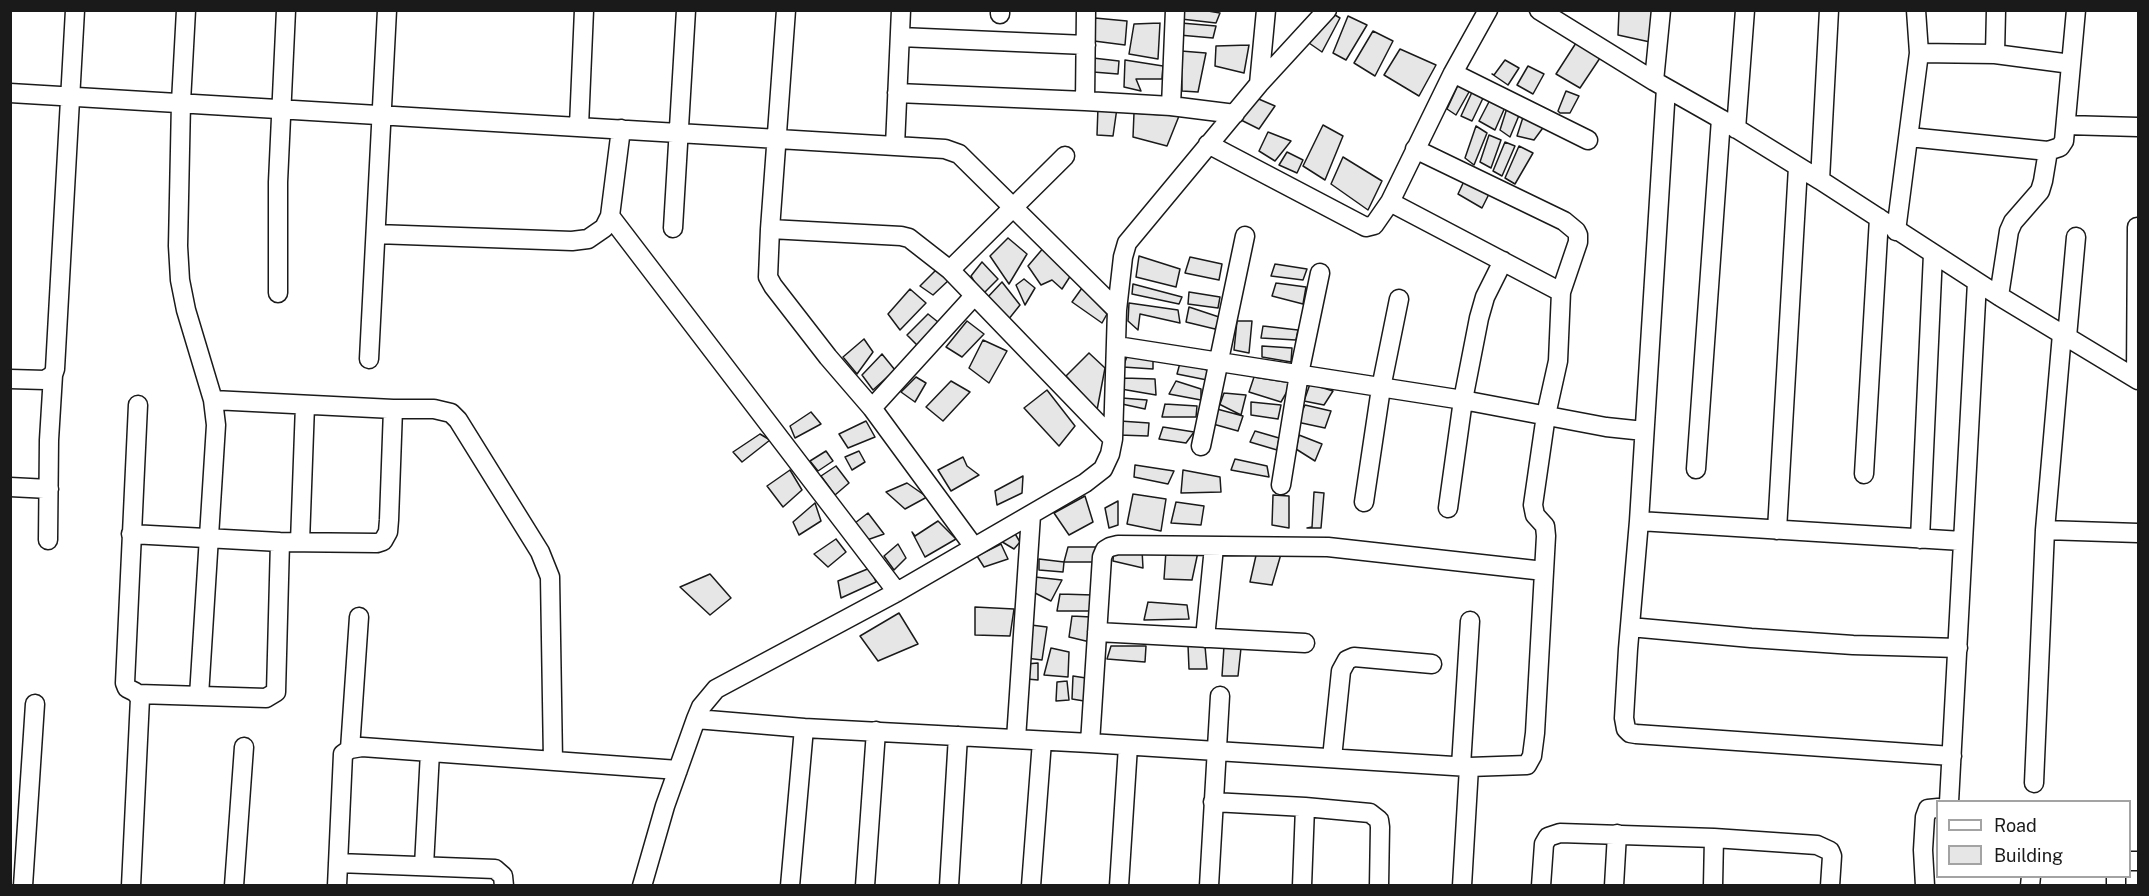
<!DOCTYPE html>
<style>
body{margin:0}
#map{position:relative;width:2149px;height:896px;overflow:hidden;background:#fff;font-family:"Public Sans",sans-serif}
canvas{display:block}
.frame{position:absolute;inset:0;border:12px solid #1a1a1a;pointer-events:none}
.legend{position:absolute;left:1936px;top:800px;width:195px;height:78px;box-sizing:border-box;background:#fff;border:2px solid #a3a3a3;margin:0;padding:8px 10px;list-style:none;font-size:18px;color:#1a1a1a}
.legend li{display:flex;align-items:center;gap:12px;height:30px}
.legend b{width:30px;border:2px solid #a3a3a3}
</style>
<div id="map">
<canvas width="2149" height="896"></canvas>
<div class="frame"></div>
<ul class="legend">
<li><b style="height:8px;background:#fff"></b>Road</li>
<li><b style="height:16px;background:#e6e6e6"></b>Building</li>
</ul>
</div>
<script>
const ctx = document.querySelector('canvas').getContext('2d');
ctx.lineJoin = 'round';
function fillPath(path, color) { ctx.fillStyle = color; ctx.fill(path, 'evenodd'); }
const shape = rows => new Path2D(rows.map(r => 'M' + r).join(''));
function stroke(path, color, width, dash) { ctx.strokeStyle = color; ctx.lineWidth = width; ctx.lineCap = dash ? 'butt' : 'round'; ctx.setLineDash(dash || []); ctx.stroke(path); }
const building = shape([
 [1181,10,1202,10,1220,13,1216,23,1181,19,1181,10],
 [1619,10,1652,10,1650,42,1618,35,1619,10],
 [1335,15,1340,18,1322,52,1309,43,1335,15],
 [1348,16,1367,25,1346,60,1333,53,1348,16],
 [1095,18,1127,21,1125,45,1094,41,1095,18],
 [1160,23,1158,59,1129,54,1134,24,1160,23],
 [1181,23,1216,26,1213,38,1179,35,1181,23],
 [1373,31,1393,41,1375,76,1354,63,1373,31],
 [1576,43,1600,58,1580,88,1556,74,1576,43],
 [1249,45,1244,73,1215,66,1216,46,1249,45],
 [1400,49,1436,65,1419,96,1384,75,1400,49],
 [1181,51,1206,53,1198,92,1182,91,1181,51],
 [1093,58,1119,61,1118,74,1093,72,1093,58],
 [1125,60,1163,66,1162,79,1136,79,1141,91,1124,87,1125,60],
 [1505,60,1519,68,1508,85,1492,74,1494,75,1505,60],
 [1528,66,1544,74,1533,94,1517,85,1528,66],
 [1459,83,1469,92,1456,115,1447,109,1459,83],
 [1473,90,1485,94,1472,121,1461,116,1473,90],
 [1566,91,1579,96,1570,113,1560,113,1558,111,1566,91],
 [1492,96,1506,105,1495,130,1479,121,1492,96],
 [1254,97,1275,106,1259,129,1239,119,1254,97],
 [1098,107,1117,108,1113,136,1097,135,1098,107],
 [1507,108,1520,113,1510,137,1500,130,1507,108],
 [1525,111,1545,125,1534,140,1517,136,1525,111],
 [1134,113,1179,116,1167,146,1133,137,1134,113],
 [1323,125,1343,136,1325,180,1303,166,1323,125],
 [1476,126,1487,133,1474,165,1465,158,1476,126],
 [1268,132,1291,141,1275,161,1259,151,1268,132],
 [1489,135,1501,140,1491,168,1480,162,1489,135],
 [1505,142,1515,146,1502,176,1493,171,1505,142],
 [1519,146,1533,153,1515,184,1505,178,1519,146],
 [1287,152,1303,160,1297,173,1279,165,1287,152],
 [1343,157,1382,181,1368,210,1331,184,1343,157],
 [1465,179,1489,194,1482,208,1458,194,1465,179],
 [1008,238,1027,254,1009,284,990,256,1008,238],
 [1045,246,1071,275,1062,289,1052,280,1041,285,1028,266,1045,246],
 [1139,256,1180,269,1176,287,1136,277,1139,256],
 [1190,257,1222,264,1219,280,1185,273,1190,257],
 [982,262,998,279,982,295,971,276,982,262],
 [1275,264,1307,269,1303,280,1271,276,1275,264],
 [936,270,950,279,933,295,920,286,936,270],
 [1024,279,1035,288,1025,305,1016,285,1024,279],
 [1002,282,1020,305,1008,320,986,299,1002,282],
 [1276,283,1306,287,1303,304,1272,296,1276,283],
 [1133,284,1182,297,1179,304,1132,294,1133,284],
 [1082,288,1107,314,1102,323,1072,302,1082,288],
 [910,289,926,303,900,330,888,314,910,289],
 [1189,292,1220,297,1218,308,1188,304,1189,292],
 [1129,303,1178,310,1180,323,1140,314,1138,330,1128,321,1129,303],
 [1189,307,1222,318,1215,329,1186,322,1189,307],
 [928,314,938,322,917,345,907,335,928,314],
 [967,321,984,334,962,357,946,347,967,321],
 [1237,321,1252,321,1249,353,1234,350,1237,321],
 [1263,326,1298,330,1296,340,1261,338,1263,326],
 [864,339,873,352,857,374,843,357,864,339],
 [983,340,1007,351,989,383,969,368,983,340],
 [1262,346,1292,348,1291,362,1262,357,1262,346],
 [1089,353,1105,368,1097,410,1066,376,1089,353],
 [882,354,895,370,873,390,862,375,882,354],
 [1128,354,1153,359,1153,369,1123,367,1128,354],
 [1180,363,1211,371,1207,380,1177,374,1180,363],
 [916,377,926,383,915,402,901,392,916,377],
 [1254,377,1292,383,1281,402,1249,392,1254,377],
 [1124,378,1155,379,1156,395,1121,389,1124,378],
 [951,381,970,392,943,421,926,407,951,381],
 [1176,381,1201,389,1201,400,1169,394,1176,381],
 [1310,384,1333,391,1324,405,1304,401,1310,384],
 [1047,390,1075,426,1059,446,1024,408,1047,390],
 [1224,393,1246,395,1241,415,1215,402,1220,404,1224,393],
 [1122,398,1147,400,1145,409,1122,404,1122,398],
 [1251,402,1281,405,1278,419,1251,415,1251,402],
 [1165,404,1197,406,1196,417,1162,417,1165,404],
 [1305,405,1331,411,1325,428,1297,422,1305,405],
 [1217,409,1243,416,1238,431,1213,424,1217,409],
 [811,412,821,424,795,438,790,426,811,412],
 [866,421,875,437,848,448,839,434,866,421],
 [1120,421,1149,423,1148,436,1119,435,1120,421],
 [1163,427,1194,432,1186,443,1159,439,1163,427],
 [1255,431,1279,438,1277,450,1250,442,1255,431],
 [760,434,770,440,742,462,733,452,760,434],
 [1299,435,1322,444,1315,461,1296,449,1299,435],
 [826,451,833,461,818,471,810,461,826,451],
 [859,451,865,462,852,470,845,457,859,451],
 [963,457,967,466,979,475,951,491,938,470,963,457],
 [1235,459,1267,466,1269,477,1231,470,1235,459],
 [1135,465,1174,471,1168,484,1134,477,1135,465],
 [836,466,849,483,835,495,821,476,836,466],
 [790,470,802,490,783,507,767,486,790,470],
 [1183,470,1220,477,1221,492,1181,493,1183,470],
 [1023,476,1022,493,997,505,995,491,1023,476],
 [907,483,927,497,905,509,886,492,907,483],
 [1314,492,1324,493,1321,528,1307,528,1312,527,1314,492],
 [1133,494,1166,499,1161,531,1127,524,1133,494],
 [1273,495,1289,496,1289,528,1272,525,1273,495],
 [1085,496,1093,522,1069,535,1054,513,1085,496],
 [1118,501,1118,525,1109,528,1105,508,1118,501],
 [1176,502,1204,506,1201,525,1171,523,1176,502],
 [815,503,821,521,799,535,793,522,815,503],
 [868,513,884,534,867,540,855,523,868,513],
 [938,521,956,539,925,557,912,532,915,536,938,521],
 [1014,532,1020,542,1014,549,999,540,1014,532],
 [836,539,846,552,828,567,814,554,836,539],
 [898,544,906,558,894,570,884,556,898,544],
 [1001,544,1008,559,984,567,977,556,1001,544],
 [1114,546,1142,550,1143,568,1113,561,1114,546],
 [1068,547,1101,547,1094,562,1064,562,1068,547],
 [1166,551,1198,552,1192,580,1164,579,1166,551],
 [1257,551,1281,554,1272,585,1250,582,1257,551],
 [1039,559,1064,562,1063,572,1039,570,1039,559],
 [870,568,876,582,841,598,838,581,870,568],
 [710,574,731,598,710,615,680,587,710,574],
 [1035,577,1062,580,1051,601,1033,592,1035,577],
 [1060,594,1093,595,1092,611,1057,611,1060,594],
 [1148,602,1187,605,1189,619,1144,620,1148,602],
 [975,607,1014,609,1010,636,975,635,975,607],
 [899,613,918,644,878,661,860,636,899,613],
 [1072,616,1091,617,1090,642,1069,637,1072,616],
 [1031,625,1047,627,1042,660,1026,658,1031,625],
 [1188,645,1205,646,1207,669,1189,669,1188,645],
 [1111,646,1146,646,1145,662,1107,659,1111,646],
 [1224,646,1241,648,1238,676,1222,676,1224,646],
 [1051,648,1069,652,1068,677,1044,675,1051,648],
 [1038,663,1038,680,1027,679,1026,664,1038,663],
 [1073,676,1086,678,1084,701,1072,699,1073,676],
 [1067,681,1069,700,1056,701,1057,682,1067,681]
]);
fillPath(building, '#e6e6e6');
stroke(building, '#1a1a1a', 1.5);
const minor = shape([
 [186,10,181,102,178,246,180,280,186,310,213,400,216,425,199,696],
 [786,10,770,229,768,277,773,286,828,357,872,408,974,547],
 [1539,10,1654,81,1721,119,1820,180,1999,296,2138,380],
 [1000,14,1000,10],
 [900,37,1086,45],
 [1919,53,1995,54,2071,64],
 [1995,54,1996,10],
 [1453,73,1588,140],
 [1654,81,1661,10],
 [1259,84,1266,10],
 [1666,88,1639,521,1628,649,1624,718,1626,729,1630,733,1636,734,1952,756],
 [10,93,945,149,959,154,1117,310],
 [897,93,1085,101,1171,106,1235,114],
 [1085,101,1086,10],
 [1171,106,1175,10],
 [2066,125,2138,127],
 [579,126,584,10],
 [1736,129,1745,10],
 [1909,137,2048,151,2060,147,2064,141,2076,10],
 [1208,144,1362,225,1366,227,1374,225,1390,202,1453,73,1488,10],
 [895,146,901,10],
 [1820,180,1829,10],
 [1390,202,1561,292],
 [610,216,897,592],
 [673,228,686,10],
 [770,229,901,236,909,238,950,270,1113,439],
 [1896,231,1919,53,1916,10],
 [376,234,572,241,588,239,604,228,610,216,621,129],
 [950,270,1065,156],
 [278,293,278,182,286,10],
 [1999,296,2009,231,2013,222,2040,191,2043,181,2048,151],
 [2067,337,2076,237],
 [1117,346,1463,400,1606,427,1644,431],
 [369,359,387,10],
 [2136,378,2137,227],
 [10,379,45,380,53,375,55,369,75,10],
 [213,400,393,409,434,409,451,413,458,420,540,552,550,577,553,761],
 [872,408,974,296],
 [1201,446,1245,236],
 [1696,469,1721,119],
 [1864,474,1879,218],
 [1281,485,1299,374,1320,273],
 [10,487,49,489],
 [1364,502,1381,388,1399,299],
 [1448,508,1463,400,1479,318,1485,297,1503,261],
 [1639,521,1962,541],
 [1777,530,1798,167],
 [2045,530,2138,533],
 [131,534,280,542,377,543,383,541,388,532,389,520,393,409],
 [1920,539,1933,254],
 [48,540,49,440,53,375],
 [300,542,305,405],
 [1630,627,1751,638,1853,645,1958,648],
 [1097,632,1305,643],
 [1205,638,1214,547],
 [138,694,266,698,276,692,280,542],
 [696,719,804,728,1090,743,1469,767,1527,765,1532,756,1535,733,1546,536,1545,526,1535,515,1533,505,1546,415,1558,361,1561,292,1578,242,1578,235,1576,231,1564,221,1415,149],
 [1016,739,1031,515],
 [1090,743,1102,557,1105,550,1110,547,1118,545,1328,547,1544,571],
 [350,749,359,617],
 [1332,758,1341,671,1347,660,1354,657,1432,664],
 [1461,766,1470,621],
 [2034,783,2045,530,2062,334],
 [1213,802,1305,807,1370,813,1379,820,1380,827,1379,886],
 [1949,802,1977,282],
 [2130,861,2138,861],
 [338,863,495,869,503,876,504,886],
 [424,866,430,752],
 [23,886,35,704],
 [131,886,140,698,135,692,127,688,125,683,138,405],
 [234,886,244,747],
 [337,886,343,754,350,749,362,747,678,770],
 [642,886,665,806,696,719,701,707,716,689,897,592,1085,483,1103,469,1110,454,1113,439,1117,310,1123,257,1127,243,1259,84,1327,10],
 [790,886,804,728],
 [865,886,876,731],
 [949,886,958,736],
 [1031,886,1042,741],
 [1119,886,1128,746],
 [1209,886,1220,696],
 [1302,886,1305,807],
 [1462,886,1469,767],
 [1541,886,1544,844,1548,837,1560,833,1714,838,1817,845,1830,851,1832,856,1830,886],
 [1614,886,1617,834],
 [1713,886,1714,838],
 [1925,886,1923,850,1925,817,1928,809,1938,808],
 [2030,886,2031,876],
 [2116,886,2116,876]
]);
stroke(minor, '#1a1a1a', 21);
stroke(minor, '#fff', 18);
</script>
